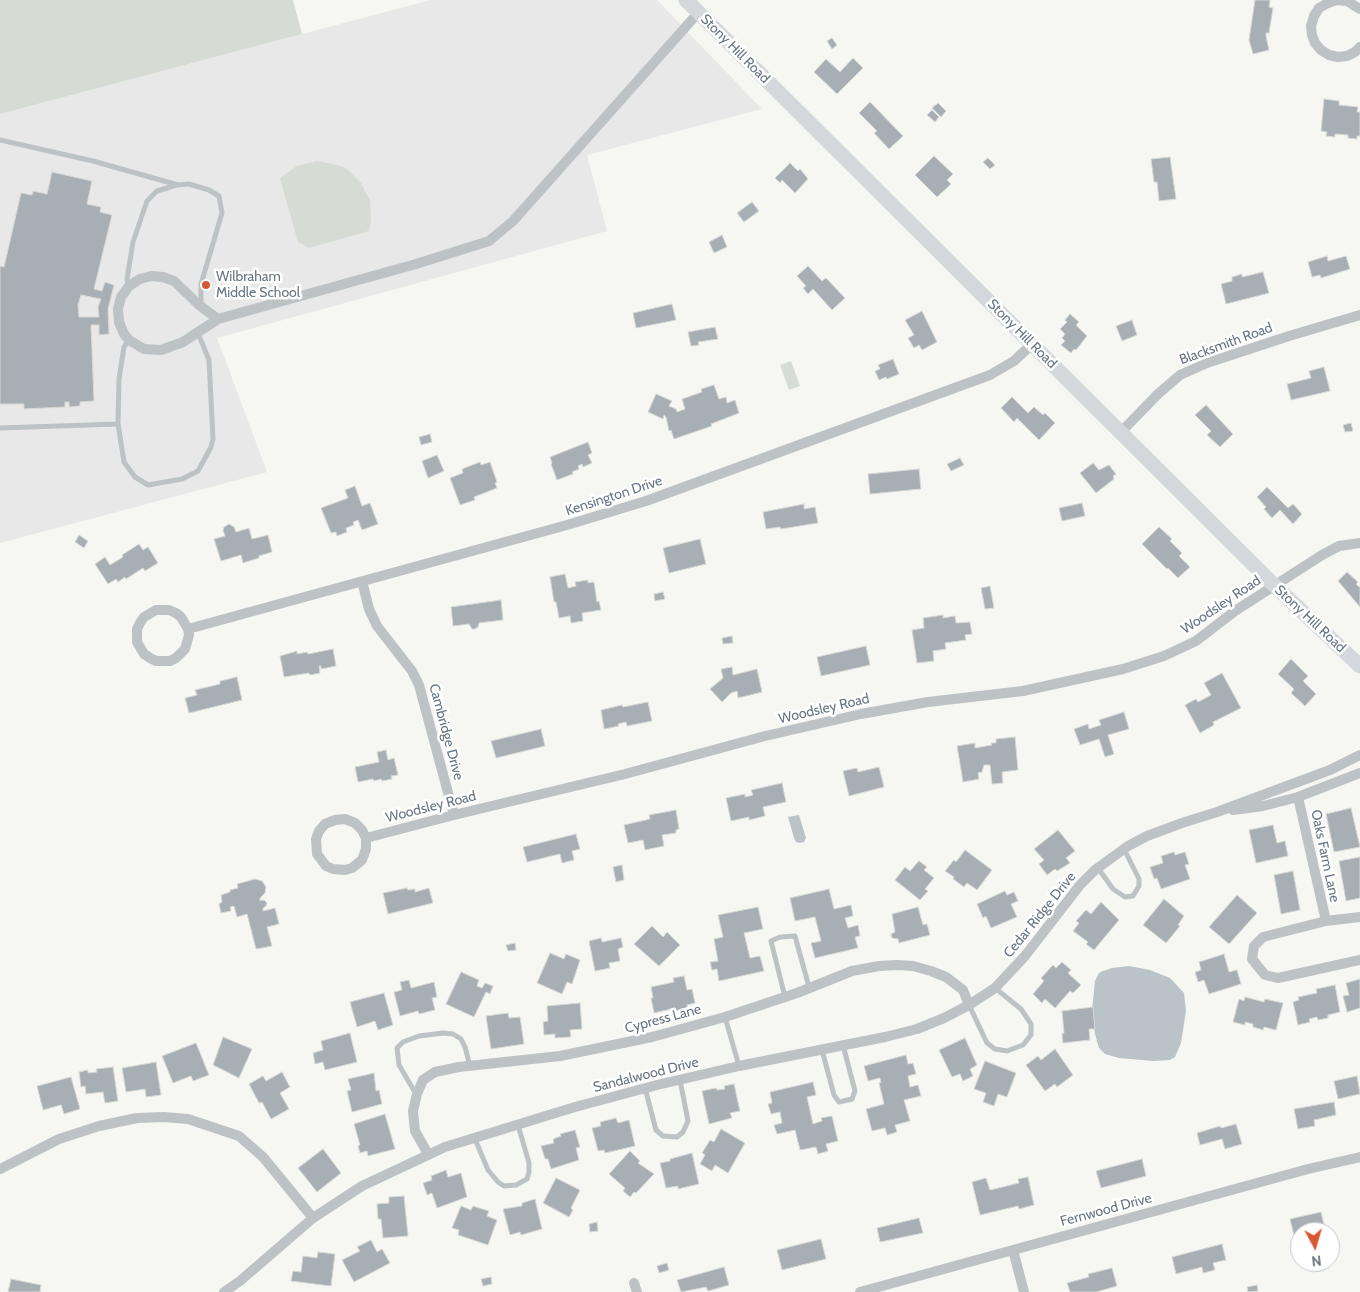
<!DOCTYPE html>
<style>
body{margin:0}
#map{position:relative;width:1360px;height:1292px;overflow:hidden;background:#f6f6f3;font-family:Cabin,sans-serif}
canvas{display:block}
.north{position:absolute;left:1290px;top:1222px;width:50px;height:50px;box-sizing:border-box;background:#fff;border:1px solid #c2c8cd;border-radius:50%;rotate:174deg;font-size:14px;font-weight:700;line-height:20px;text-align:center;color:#677682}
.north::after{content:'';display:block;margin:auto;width:18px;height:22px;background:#d85832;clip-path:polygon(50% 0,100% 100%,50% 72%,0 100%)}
</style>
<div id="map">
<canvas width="1360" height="1292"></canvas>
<div class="north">N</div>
</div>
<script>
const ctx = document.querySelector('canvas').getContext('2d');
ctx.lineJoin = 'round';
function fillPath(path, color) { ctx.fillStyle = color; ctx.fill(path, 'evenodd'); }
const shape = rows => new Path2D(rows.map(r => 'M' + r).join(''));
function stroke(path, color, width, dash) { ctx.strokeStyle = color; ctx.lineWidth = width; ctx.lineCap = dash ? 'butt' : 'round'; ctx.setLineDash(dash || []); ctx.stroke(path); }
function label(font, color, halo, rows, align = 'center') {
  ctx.font = font + ' Cabin,sans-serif'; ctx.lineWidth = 5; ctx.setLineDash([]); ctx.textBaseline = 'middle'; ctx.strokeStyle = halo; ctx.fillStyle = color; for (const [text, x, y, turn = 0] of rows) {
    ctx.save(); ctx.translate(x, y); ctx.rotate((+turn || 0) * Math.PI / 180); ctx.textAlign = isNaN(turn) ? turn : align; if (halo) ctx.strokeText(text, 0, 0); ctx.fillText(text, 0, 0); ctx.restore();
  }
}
fillPath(shape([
 [431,0,657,0,762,109,587,155,607,231,217,338,267,472,0,543,0,114]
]), '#e7e8e7');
fillPath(shape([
 [0,0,293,0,302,34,0,114],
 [317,161,337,165,347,169,361,183,370,201,371,221,369,231,309,248,298,242,280,178,297,166],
 [791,361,800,386,789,390,780,365]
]), '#d6dbd3');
fillPath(shape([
 [799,815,806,838,804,842,799,843,795,841,788,817],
 [1129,966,1150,970,1170,978,1184,993,1186,1011,1181,1043,1175,1057,1170,1060,1153,1061,1119,1058,1105,1054,1099,1048,1095,1034,1092,1010,1095,981,1099,973,1103,971,1112,968]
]), '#b9c3c8');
const building = shape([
 [1255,0,1270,0,1269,7,1273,8,1269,33,1266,33,1266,36,1269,50,1253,54,1249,40,1255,0],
 [832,38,837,45,832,49,827,41,832,38],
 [853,58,863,68,837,94,814,72,826,59,840,72,853,58],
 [1324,99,1339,101,1339,105,1358,107,1357,112,1360,112,1360,136,1357,136,1357,139,1348,138,1348,135,1335,134,1335,137,1326,136,1327,132,1321,131,1324,99],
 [870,102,903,136,889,149,874,133,877,131,859,113,870,102],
 [938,103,946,111,941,117,932,108,938,103],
 [932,110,939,117,935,122,927,115,932,110],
 [934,156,953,174,947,180,951,184,937,197,915,175,934,156],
 [1170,157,1176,199,1159,201,1157,182,1154,182,1151,159,1170,157],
 [988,158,995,165,990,169,983,162,988,158],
 [790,163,798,171,800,169,808,179,795,193,782,180,780,183,775,178,790,163],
 [52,172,92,181,87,204,101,207,100,212,112,215,94,289,102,291,105,282,114,285,108,309,109,334,99,335,99,325,91,325,94,401,80,402,80,406,69,407,69,402,65,402,65,407,24,409,24,404,0,404,0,266,4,267,21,193,32,195,33,191,47,194,52,172],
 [81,295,101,299,98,307,99,317,79,317,78,305,81,295],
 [752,202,759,211,744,222,737,213,752,202],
 [722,235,727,247,714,253,709,242,722,235],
 [1327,256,1328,261,1346,256,1350,269,1321,278,1320,275,1312,277,1308,262,1327,256],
 [808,266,822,281,826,278,845,298,832,310,813,289,808,294,803,288,806,286,797,276,808,266],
 [1263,272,1269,293,1226,304,1221,284,1232,281,1232,277,1242,274,1242,277,1263,272],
 [672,304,676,320,636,328,633,313,672,304],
 [922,311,937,342,922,350,919,345,914,348,908,338,914,335,905,320,922,311],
 [1070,314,1079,322,1076,325,1087,336,1076,350,1074,349,1071,353,1061,345,1065,341,1062,338,1065,334,1060,329,1067,322,1065,320,1070,314],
 [1132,320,1137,335,1122,341,1116,326,1132,320],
 [715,327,718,339,698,342,699,345,691,346,688,332,715,327],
 [893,359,899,374,887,379,886,377,879,380,875,371,880,369,878,365,893,359],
 [1324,367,1330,391,1291,400,1287,384,1311,378,1309,371,1324,367],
 [714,385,719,399,726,397,727,403,735,400,739,413,711,424,712,426,674,439,671,430,669,431,666,417,664,415,663,419,648,412,656,394,672,401,669,406,676,409,677,412,685,409,682,399,702,392,701,389,714,385],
 [1012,397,1028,413,1034,407,1043,415,1045,413,1055,423,1039,440,1017,418,1014,422,1001,408,1012,397],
 [1206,405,1233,434,1220,447,1207,435,1211,431,1195,415,1206,405],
 [1351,423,1353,431,1345,432,1343,425,1351,423],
 [430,434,432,442,421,445,419,437,430,434],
 [588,442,592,453,588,455,592,463,583,467,582,464,578,466,579,469,572,472,573,474,557,480,551,464,552,463,550,457,588,442],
 [437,455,444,471,428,478,422,461,437,455],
 [960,458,964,465,951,471,947,464,960,458],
 [480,462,481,465,490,462,497,482,495,483,497,488,474,497,475,500,460,505,450,478,463,473,462,469,480,462],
 [1093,463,1099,470,1109,465,1116,474,1113,476,1114,479,1096,493,1080,473,1093,463],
 [919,469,921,489,870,494,868,474,919,469],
 [355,486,362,506,370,503,378,524,362,530,358,520,353,522,354,525,346,528,347,532,337,536,336,532,331,533,321,508,348,498,345,490,355,486],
 [1267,487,1288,508,1293,504,1302,514,1293,524,1280,510,1272,518,1264,509,1266,507,1257,497,1267,487],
 [1082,503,1085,516,1062,521,1059,508,1082,503],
 [804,504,804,509,815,507,818,523,781,529,780,527,766,529,763,512,804,504],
 [229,524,234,527,236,532,249,528,252,539,268,535,272,552,259,556,259,558,243,563,241,555,221,561,214,539,225,536,223,530,224,527,229,524],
 [1159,527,1172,539,1170,541,1182,553,1179,556,1190,567,1178,578,1168,568,1167,569,1142,544,1159,527],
 [79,535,88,541,84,548,75,542,79,535],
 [700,539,706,564,669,573,663,548,700,539],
 [139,544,143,550,148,547,158,563,145,571,143,568,126,579,125,577,118,582,116,579,108,584,95,564,105,557,110,565,123,557,122,555,139,544],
 [1347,572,1358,582,1356,584,1359,587,1360,586,1360,607,1338,581,1347,572],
 [565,574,568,588,576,586,575,582,588,580,588,583,594,582,597,602,599,601,601,610,582,613,583,621,571,623,570,616,559,618,556,602,554,602,550,577,565,574],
 [990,586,994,608,985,609,981,588,990,586],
 [663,592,665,599,655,601,654,594,663,592],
 [501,600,503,620,479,623,478,627,475,629,472,629,469,624,453,626,451,607,501,600],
 [943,615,943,618,955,616,956,623,970,622,972,634,965,635,966,640,945,643,946,649,933,651,934,661,917,663,912,630,924,628,923,618,943,615],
 [732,636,733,643,723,644,722,638,732,636],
 [866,646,870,665,821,676,817,657,866,646],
 [333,649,336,666,321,669,321,666,319,666,320,673,310,675,309,673,284,677,280,656,297,651,297,654,307,652,308,654,333,649],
 [1291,659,1308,676,1303,681,1316,694,1305,706,1291,693,1294,689,1278,674,1291,659],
 [732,667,733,675,757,669,762,692,738,698,737,691,731,693,722,702,710,689,723,678,721,669,732,667],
 [1222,673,1241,708,1213,722,1214,725,1200,733,1185,705,1196,699,1198,702,1211,695,1204,683,1222,673],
 [237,677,242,700,189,713,185,698,197,695,195,690,220,684,220,681,237,677],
 [648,702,652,721,627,726,626,722,618,724,619,726,604,729,601,710,622,705,623,707,648,702],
 [1124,712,1129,729,1108,735,1114,754,1105,757,1099,739,1080,745,1074,729,1088,724,1089,729,1101,725,1099,720,1124,712],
 [541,729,545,746,496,758,491,741,541,729],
 [1015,737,1018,770,1002,772,1003,783,992,784,990,765,984,765,982,772,978,773,979,779,963,782,957,746,975,743,975,748,992,745,991,743,996,743,996,739,1015,737],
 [386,750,388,760,394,758,398,775,391,776,392,779,382,781,381,779,374,781,373,779,358,782,355,767,379,762,377,752,386,750],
 [879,767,884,787,849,796,843,771,857,768,858,772,879,767],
 [782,783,786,802,763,807,765,816,749,820,749,817,731,821,726,798,745,794,745,797,753,795,751,790,782,783],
 [1351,808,1360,847,1334,852,1326,814,1351,808],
 [676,810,679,829,676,830,676,833,662,835,664,846,645,850,643,840,628,843,624,825,650,819,649,815,676,810],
 [1273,825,1277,843,1285,841,1288,856,1256,863,1249,830,1273,825],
 [1058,830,1075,851,1066,858,1070,863,1057,871,1055,869,1047,875,1039,864,1044,860,1034,849,1058,830],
 [576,834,580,849,572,851,574,860,562,863,560,854,527,862,523,847,576,834],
 [965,850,992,870,977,890,967,883,964,887,953,879,954,877,945,871,954,860,956,862,965,850],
 [1174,852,1175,855,1185,852,1189,864,1185,865,1190,879,1161,889,1157,878,1154,879,1150,867,1163,863,1161,856,1174,852],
 [1360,857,1360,898,1346,901,1339,861,1360,857],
 [919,861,927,867,924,870,934,878,925,889,928,891,920,900,895,880,905,867,910,871,919,861],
 [622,865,624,880,616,882,613,867,622,865],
 [1293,871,1300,910,1281,914,1274,875,1293,871],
 [255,879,262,881,266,887,265,893,260,898,260,901,264,900,267,903,266,906,263,908,263,911,275,908,279,924,267,927,272,946,256,949,247,914,237,917,234,906,230,907,231,911,221,913,219,904,222,902,221,895,230,892,230,890,238,888,237,884,255,879],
 [407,888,408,890,415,889,415,892,429,888,433,903,388,914,383,893,407,888],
 [829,889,834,909,851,905,853,916,845,918,848,928,858,925,860,936,855,937,858,948,815,958,811,943,821,941,815,917,795,921,790,898,829,889],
 [1005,891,1007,895,1014,892,1018,901,1011,904,1017,917,991,928,986,916,983,918,977,904,1005,891],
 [1237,895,1257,913,1229,944,1209,927,1237,895],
 [1164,899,1184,916,1178,925,1180,926,1166,943,1143,925,1164,899],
 [1101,902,1119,920,1094,950,1086,944,1088,942,1073,931,1079,923,1076,921,1086,910,1091,914,1101,902],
 [758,907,763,929,744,933,750,958,760,956,764,971,719,981,717,969,712,970,710,962,718,961,714,939,723,937,718,915,758,907],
 [918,907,923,925,927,924,930,935,899,943,898,939,892,938,891,934,895,932,892,914,918,907],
 [652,926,663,937,667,932,680,945,659,966,634,944,652,926],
 [601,938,602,942,621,938,623,947,618,949,620,961,609,963,610,968,595,971,589,941,601,938],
 [515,943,516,950,508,951,506,945,515,943],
 [550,953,564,959,566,954,580,960,572,984,567,982,562,994,537,983,550,953],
 [1224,954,1229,972,1237,970,1241,984,1209,994,1204,980,1198,982,1195,972,1201,970,1199,962,1224,954],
 [1062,962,1071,970,1068,973,1081,985,1073,993,1070,991,1055,1008,1045,999,1042,1003,1033,994,1044,981,1041,978,1053,965,1056,968,1062,962],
 [461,972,479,980,477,986,482,988,485,983,493,986,490,994,486,992,474,1017,446,1004,461,972],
 [684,976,687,990,692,989,695,1003,687,1005,687,1008,672,1012,671,1009,654,1013,651,998,653,998,651,987,674,982,673,978,684,976],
 [1360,979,1360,1008,1347,1012,1343,996,1349,995,1346,983,1360,979],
 [409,980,411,988,434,982,437,997,432,998,435,1010,419,1014,418,1011,400,1016,394,992,402,990,400,982,409,980],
 [1335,985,1340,1012,1328,1015,1328,1018,1318,1020,1317,1017,1309,1019,1310,1022,1298,1025,1293,1002,1299,1000,1298,997,1317,993,1316,989,1335,985],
 [384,993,393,1025,378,1030,375,1021,357,1027,350,1002,384,993],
 [1245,997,1264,1002,1265,999,1283,1003,1276,1030,1264,1027,1263,1030,1253,1027,1253,1024,1245,1022,1245,1025,1233,1022,1239,999,1244,1001,1245,997],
 [580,1003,582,1029,570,1030,571,1037,555,1038,555,1034,544,1035,543,1022,548,1021,547,1006,580,1003],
 [1093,1007,1095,1029,1089,1029,1090,1040,1063,1043,1062,1034,1064,1033,1062,1011,1093,1007],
 [508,1013,509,1018,520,1017,524,1044,491,1049,486,1016,508,1013],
 [350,1033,357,1062,325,1070,323,1062,315,1064,313,1053,323,1050,321,1041,350,1033],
 [223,1037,252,1049,239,1078,213,1065,223,1037],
 [965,1038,977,1065,970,1069,973,1076,963,1081,960,1074,952,1077,939,1050,965,1038],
 [196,1043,209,1075,193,1081,191,1076,173,1083,162,1056,196,1043],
 [1055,1049,1073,1075,1057,1087,1055,1084,1045,1091,1026,1065,1038,1056,1041,1060,1055,1049],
 [906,1055,908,1064,913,1063,916,1074,908,1076,910,1087,918,1085,921,1096,904,1100,910,1121,895,1125,897,1132,887,1135,885,1128,872,1131,866,1109,884,1104,879,1083,881,1082,880,1078,868,1081,864,1066,906,1055],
 [985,1061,1016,1073,1007,1097,998,1094,994,1106,983,1102,986,1093,974,1089,985,1061],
 [156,1062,161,1095,146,1097,145,1089,126,1092,122,1068,156,1062],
 [113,1067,118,1101,105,1103,103,1092,86,1094,85,1086,81,1087,79,1072,88,1070,88,1073,97,1072,96,1069,113,1067],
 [282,1072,290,1087,280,1093,289,1109,271,1119,262,1102,259,1103,249,1084,263,1076,266,1081,282,1072],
 [374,1073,376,1091,379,1090,382,1104,352,1112,347,1091,351,1090,348,1079,374,1073],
 [1357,1076,1360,1094,1338,1099,1334,1081,1357,1076],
 [71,1077,80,1109,64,1114,61,1105,43,1110,37,1086,71,1077],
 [813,1082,816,1095,807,1097,813,1124,822,1121,821,1118,832,1116,838,1141,826,1144,828,1151,818,1154,816,1147,800,1150,795,1130,777,1134,774,1125,782,1123,780,1112,771,1114,768,1104,772,1103,770,1092,813,1082],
 [734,1084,740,1111,730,1113,732,1118,709,1124,702,1091,716,1088,717,1090,725,1089,724,1086,734,1084],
 [1334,1102,1336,1115,1314,1120,1315,1126,1298,1129,1294,1109,1334,1102],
 [385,1114,395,1149,368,1156,367,1151,360,1153,358,1146,360,1145,354,1124,385,1114],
 [616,1118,618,1123,629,1120,635,1146,605,1153,604,1150,598,1151,592,1128,601,1126,600,1122,616,1118],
 [1236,1124,1242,1144,1225,1149,1222,1139,1200,1145,1197,1133,1220,1126,1221,1128,1236,1124],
 [721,1129,745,1143,728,1173,715,1165,712,1171,700,1164,705,1155,702,1153,710,1140,714,1142,721,1129],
 [575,1130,580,1147,576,1148,579,1160,551,1169,548,1159,545,1159,541,1146,554,1143,553,1139,561,1136,560,1134,575,1130],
 [323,1149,341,1173,317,1192,298,1168,323,1149],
 [630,1151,640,1161,638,1163,654,1174,636,1193,634,1192,630,1197,623,1191,625,1188,609,1174,630,1151],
 [692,1153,699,1184,678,1189,678,1186,666,1188,660,1163,670,1161,670,1159,692,1153],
 [1142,1159,1146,1176,1101,1188,1096,1171,1142,1159],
 [446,1170,448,1177,461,1173,467,1197,437,1208,432,1193,427,1195,423,1183,432,1180,431,1176,446,1170],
 [1028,1177,1034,1205,1019,1209,1018,1206,980,1215,972,1182,986,1178,990,1190,1019,1183,1018,1179,1028,1177],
 [556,1178,580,1190,571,1208,573,1210,569,1217,543,1203,556,1178],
 [404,1196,408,1236,383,1238,381,1219,378,1219,377,1204,389,1203,389,1197,404,1196],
 [535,1199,542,1229,521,1235,520,1232,510,1235,503,1209,522,1206,522,1203,535,1199],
 [461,1206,471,1210,473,1206,489,1211,487,1216,497,1220,488,1245,458,1235,459,1230,452,1228,461,1206],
 [1321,1212,1325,1229,1312,1232,1300,1232,1300,1235,1294,1236,1290,1219,1321,1212],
 [919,1218,923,1233,880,1242,877,1228,919,1218],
 [597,1222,598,1231,590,1232,589,1224,597,1222],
 [821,1239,826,1259,782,1270,777,1250,821,1239],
 [371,1240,377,1252,382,1249,390,1263,354,1282,342,1260,360,1251,357,1247,371,1240],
 [1222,1244,1226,1260,1213,1263,1215,1270,1203,1273,1202,1267,1176,1274,1172,1257,1222,1244],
 [318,1252,335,1254,331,1286,291,1281,293,1271,301,1272,303,1256,317,1258,318,1252],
 [667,1263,669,1270,659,1273,657,1266,667,1263],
 [724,1267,729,1285,708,1291,706,1287,681,1292,677,1280,724,1267],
 [1112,1268,1117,1286,1096,1292,1070,1292,1067,1283,1089,1277,1088,1274,1112,1268],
 [491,1277,492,1284,483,1286,481,1279,491,1277],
 [11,1279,41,1285,40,1292,8,1292,11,1279],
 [1257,1285,1258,1291,1248,1292,1247,1287,1257,1285]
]);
fillPath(building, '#a7afb4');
stroke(building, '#d8d8d6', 1);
stroke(shape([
 [0,140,93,161,178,185,189,184,209,190,219,196,222,213,201,284,201,301,199,304],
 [129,286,127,279,133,242,147,201,157,191,177,185],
 [129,340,124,347,119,379,118,424,124,462,135,477,148,485,182,479,198,471,211,447,213,439,209,360,198,333],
 [0,428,118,424],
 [1098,868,1113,889,1125,897,1133,896,1139,886,1139,879,1124,849],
 [785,997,771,941,780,937,795,936,809,987],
 [969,1005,987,1043,995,1049,1007,1051,1023,1045,1031,1035,1031,1024,1021,1009,995,988],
 [725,1017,739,1066],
 [822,1050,834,1095,839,1102,852,1099,855,1091,843,1045],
 [645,1088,656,1130,663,1136,677,1137,683,1132,688,1121,680,1080],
 [416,1094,399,1065,397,1048,403,1042,419,1036,443,1033,453,1034,461,1039,465,1047,470,1066],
 [475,1139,488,1170,498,1182,504,1186,516,1185,527,1179,529,1172,529,1163,518,1125]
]), '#bdc2c5', 5);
stroke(shape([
 [1360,9,1347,1,1337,0,1328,3,1319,8,1314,16,1311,26,1312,35,1315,43,1321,50,1329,55,1338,57,1347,56,1355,52,1360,47],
 [218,319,199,305,174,281,163,277,151,276,140,279,129,286,121,297,118,309,119,322,124,334,129,340,144,349,161,350,183,342,218,319,416,264,489,241,513,221,698,13],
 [1121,432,1158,394,1180,375,1207,363,1289,336,1360,315],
 [362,581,369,609,377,626,412,671,419,685,454,815],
 [188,629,181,617,176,613,169,610,156,610,144,617,140,623,137,629,137,642,144,654,150,658,156,661,170,661,176,658,185,649,189,635,188,629,567,525,646,501,990,375,1014,361,1032,344],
 [1298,797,1326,921],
 [1233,810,1263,806,1298,797,1360,773],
 [366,838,362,830,355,823,345,819,335,820,325,824,319,831,316,839,317,854,326,866,333,869,345,870,352,868,362,860,366,849,366,838,454,815,625,774,765,736,861,714,928,702,1023,691,1123,669,1164,656,1196,641,1235,611,1322,555,1339,546,1360,543],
 [1360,917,1326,921,1263,937,1254,946,1252,959,1265,975,1278,978,1360,960],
 [428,1154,415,1131,413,1111,417,1094,423,1080,435,1072,459,1067,560,1056,652,1037,725,1017,797,993,852,971,879,966,897,965,913,966,931,971,946,977,963,990,969,1005],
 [0,1169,59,1139,99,1126,137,1118,164,1117,188,1119,239,1136,263,1157,313,1218],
 [1013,1250,1024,1292],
 [634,1283,637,1292],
 [224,1292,240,1281,313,1218,362,1186,445,1147,575,1107,657,1085,739,1066,885,1037,917,1029,944,1018,969,1005,995,988,1025,956,1080,885,1095,870,1128,846,1147,836,1182,823,1217,812,1330,770,1360,755],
 [860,1292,1308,1169,1360,1157]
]), '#bdc2c5', 10);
stroke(shape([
 [686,0,1274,585,1360,666]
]), '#d4d8dc', 15);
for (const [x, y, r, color] of [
 [206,285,5,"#d85832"]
]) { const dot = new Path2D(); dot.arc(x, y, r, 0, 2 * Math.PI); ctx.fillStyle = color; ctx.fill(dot); stroke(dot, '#fff', 2); }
label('14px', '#677682', '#fff', [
 ["Stony Hill Road",735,49,45],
 ["Stony Hill Road",1022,334,45],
 ["Blacksmith Road",1226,344,-20],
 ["Kensington Drive",614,496,-18],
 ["Woodsley Road",1221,605,-34],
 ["Stony Hill Road",1310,619,43],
 ["Woodsley Road",824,709,-13],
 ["Cambridge Drive",446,732,75],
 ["Woodsley Road",431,807,-14],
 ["Oaks Farm Lane",1325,856,78],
 ["Cedar Ridge Drive",1040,915,-51],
 ["Cypress Lane",663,1019,-15],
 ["Sandalwood Drive",646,1075,-14],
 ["Fernwood Drive",1106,1210,-15]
]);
label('14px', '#677682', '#fff', [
 ["Wilbraham",216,277],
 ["Middle School",216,293]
], 'left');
</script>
